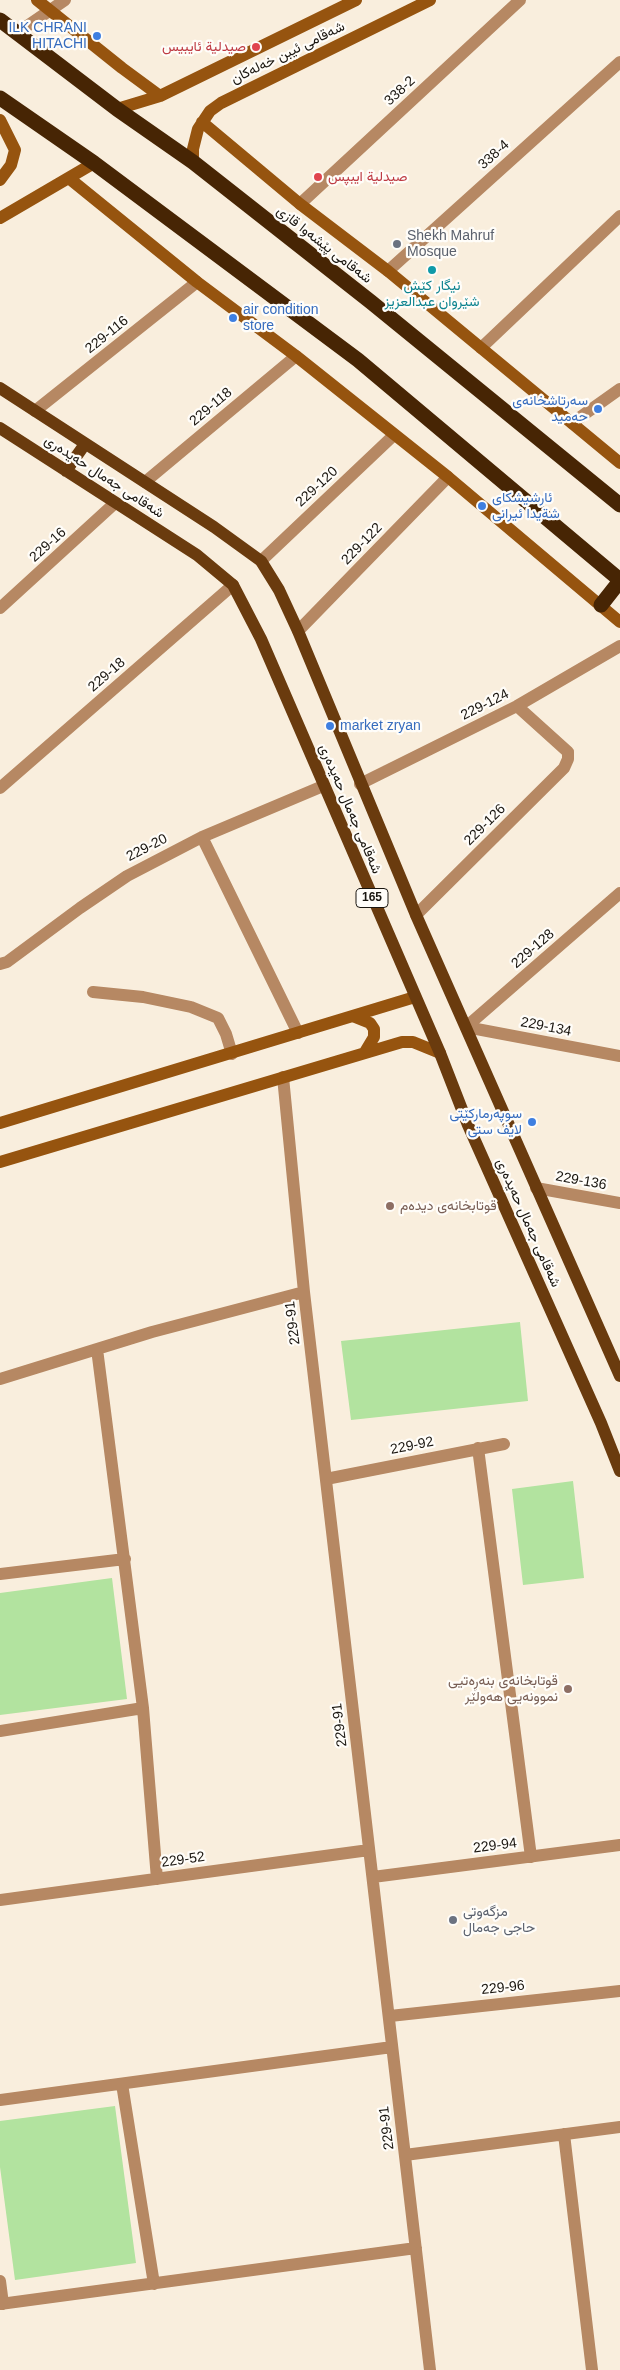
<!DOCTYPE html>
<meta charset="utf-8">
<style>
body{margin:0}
canvas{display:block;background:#f9eedd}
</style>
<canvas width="620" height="2370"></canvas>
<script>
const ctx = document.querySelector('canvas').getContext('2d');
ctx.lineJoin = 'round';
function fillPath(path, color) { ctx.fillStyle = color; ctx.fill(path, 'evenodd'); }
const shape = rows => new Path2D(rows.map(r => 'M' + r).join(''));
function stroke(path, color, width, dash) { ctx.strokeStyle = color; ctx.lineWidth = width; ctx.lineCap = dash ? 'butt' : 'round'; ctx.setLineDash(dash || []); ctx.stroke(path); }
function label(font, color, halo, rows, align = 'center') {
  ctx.font = font + ' Arial,Vazirmatn,sans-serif'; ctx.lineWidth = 4.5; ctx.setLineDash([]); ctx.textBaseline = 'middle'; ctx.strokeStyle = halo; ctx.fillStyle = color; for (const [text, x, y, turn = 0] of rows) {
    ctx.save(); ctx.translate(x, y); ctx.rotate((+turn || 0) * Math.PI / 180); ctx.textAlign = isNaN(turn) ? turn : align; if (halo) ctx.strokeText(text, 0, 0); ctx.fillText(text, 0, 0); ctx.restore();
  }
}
fillPath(shape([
 [520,1322,528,1401,351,1420,341,1341],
 [573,1481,584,1578,523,1585,512,1489],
 [112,1578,127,1699,0,1715,0,1593],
 [115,2106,136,2263,15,2280,0,2167,0,2121]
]), '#b2e39f');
stroke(shape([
 [17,33,65,0],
 [300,204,520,0],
 [388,271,620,62],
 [481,348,620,216],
 [35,411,197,282],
 [572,423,620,389],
 [145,482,296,356],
 [261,561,394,435],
 [0,608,115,503],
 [298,631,448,477],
 [360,784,517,706,620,646],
 [0,788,233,585],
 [202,837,298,1033],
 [416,915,564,768,568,759,568,752,517,706],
 [0,964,7,962,80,908,127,876,202,837,323,786],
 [93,992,143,997,191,1007,218,1018,226,1034,232,1054],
 [466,1027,620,893],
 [466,1027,620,1056],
 [283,1077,304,1292,430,2370],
 [536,1188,620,1203],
 [97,1349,143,1708,157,1879],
 [0,1379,152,1332,304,1292],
 [478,1448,531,1857],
 [326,1479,504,1444],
 [0,1574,125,1559],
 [0,1731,143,1708],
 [373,1877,620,1845],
 [0,1900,369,1850],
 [390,2016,620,1991],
 [122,2084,154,2284],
 [0,2100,392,2047],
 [564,2134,592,2370],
 [405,2155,620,2127],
 [0,2281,3,2304],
 [0,2304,416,2248]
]), '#b68863', 12);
stroke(shape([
 [37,0,122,68,160,96],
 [117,109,160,96,356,0],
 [0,120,15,150,11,165,0,180],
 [202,122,300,204,388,271,620,463],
 [193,162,193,149,198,129,210,111,221,103,430,0],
 [70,179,197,282,296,356,448,477,620,622],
 [0,218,94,163],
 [355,1017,370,1023,374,1029,374,1037,365,1052],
 [0,1123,415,997],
 [0,1162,402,1042,413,1042,440,1053]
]), '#96540f', 12);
stroke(shape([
 [0,388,214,527,261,561,279,590,298,631,416,915,620,1376],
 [0,428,197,555,233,585,261,639,440,1053,468,1125,601,1423,620,1471],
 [66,471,85,444]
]), '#6a3b0e', 12);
stroke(shape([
 [0,20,117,109,193,162,371,302,620,505],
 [0,98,94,163,358,360,620,580],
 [601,605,620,581]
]), '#472504', 15);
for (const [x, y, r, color] of [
 [97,36,5,"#3f7fe0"],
 [256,47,5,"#e0444e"],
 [318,177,5,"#e0444e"],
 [397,244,5,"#6b7280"],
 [432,270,5,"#0f9aa8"],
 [233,318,5,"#3f7fe0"],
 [598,409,5,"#3f7fe0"],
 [482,506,5,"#3f7fe0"],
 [330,726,5,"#3f7fe0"],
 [532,1122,5,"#3f7fe0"],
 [390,1206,5,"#8d6e63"],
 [568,1689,5,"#8d6e63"],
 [453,1920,5,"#6b7280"]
]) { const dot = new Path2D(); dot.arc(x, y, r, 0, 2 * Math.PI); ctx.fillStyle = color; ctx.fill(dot); stroke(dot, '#fffdf9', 2); }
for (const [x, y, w] of [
 [372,898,32]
]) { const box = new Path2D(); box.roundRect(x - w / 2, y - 9.5, w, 19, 4); ctx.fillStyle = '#fffdf9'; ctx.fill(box); stroke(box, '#19150f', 1); }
label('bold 12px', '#19150f', null, [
 ["165",372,898]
]);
label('14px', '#366cbe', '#fffdf9', [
 ["ILK CHRANI",87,28],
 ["HITACHI",87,44],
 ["air condition",243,310,"left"],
 ["store",243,326,"left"],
 ["سەرتاشخانەی",588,401],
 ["حەمید",588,417],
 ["ئارشيشكاى",492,498,"left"],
 ["شةيدا ئيرانى",492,514,"left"],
 ["market zryan",340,726,"left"],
 ["سوپەرمارکێتی",522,1114],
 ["لایف ستی",522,1130]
], 'right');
label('14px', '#be3a42', '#fffdf9', [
 ["صيدلية ئايبيس",246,47],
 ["صيدلية ایبپس",328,177,"left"]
], 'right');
label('14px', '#19150f', '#fffdf9', [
 ["شەقامی ئیبن خەلەکان",288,53,-26],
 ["338-2",400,91,-43],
 ["338-4",494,155,-42],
 ["شەقامی پێشەوا قازی",324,245,38],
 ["229-116",107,335,-39],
 ["229-118",211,407,-40],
 ["شەقامی جەمال حەیدەری",104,477,33],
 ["229-120",317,487,-43],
 ["229-122",362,544,-46],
 ["229-16",48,545,-42],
 ["229-18",107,675,-41],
 ["229-124",485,705,-27],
 ["شەقامی جەمال حەیدەری",350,809,67],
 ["229-126",485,825,-45],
 ["229-20",147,848,-27],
 ["229-128",533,949,-41],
 ["229-134",546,1027,11],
 ["229-136",581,1181,10],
 ["شەقامی جەمال حەیدەری",528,1223,66],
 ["229-91",293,1323,-97],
 ["229-92",412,1446,-11],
 ["229-91",340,1725,-97],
 ["229-94",495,1846,-7],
 ["229-52",183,1860,-8],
 ["229-96",503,1988,-6],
 ["229-91",387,2128,-97]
]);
label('14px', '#5b616d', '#fffdf9', [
 ["Shekh Mahruf",407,236],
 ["Mosque",407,252],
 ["مزگەوتی",463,1912],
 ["حاجی جەمال",463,1928]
], 'left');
label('14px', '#0d838f', '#fffdf9', [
 ["نیگار کێش",432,286],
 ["شێروان عبدالعزیز",432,302]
]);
label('14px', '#785e54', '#fffdf9', [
 ["قوتابخانەی دیدەم",400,1206],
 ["قوتابخانەی بنەڕەتیی",558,1681,"right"],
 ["نموونەیی هەولێر",558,1697,"right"]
], 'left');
</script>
